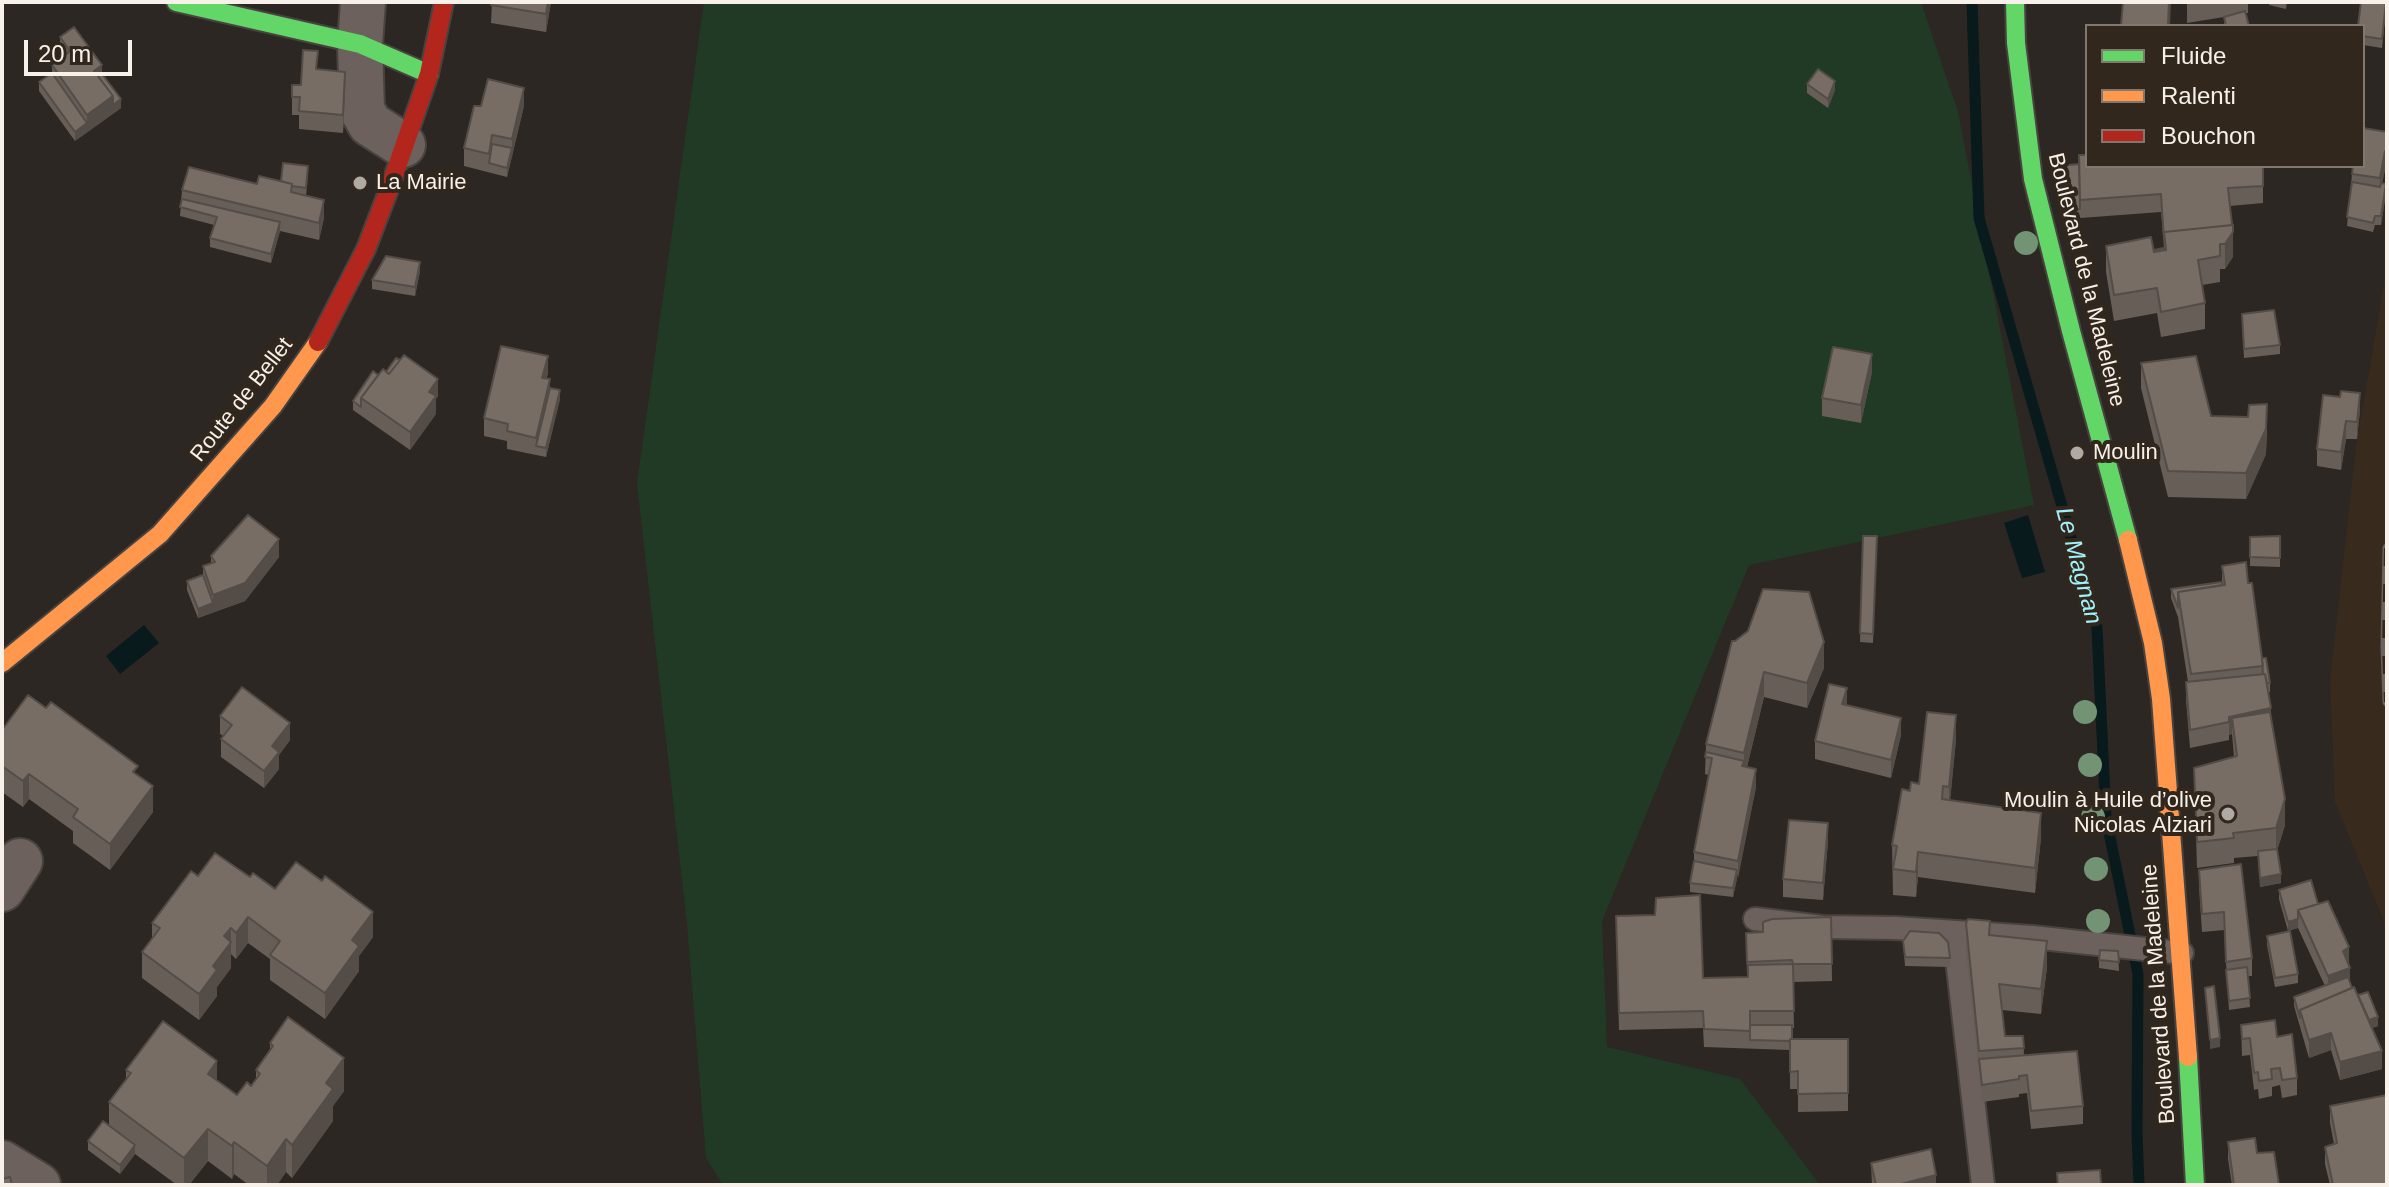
<!DOCTYPE html>
<meta charset="utf-8">
<style>
body{margin:0}
#map{position:relative;width:2389px;height:1187px;overflow:hidden;background:#2c2722;font-family:Arial,sans-serif}
canvas{display:block}
.frame{position:absolute;inset:0;border:4px solid #f7f1ea;pointer-events:none}
.legend{position:absolute;left:2085px;top:24px;width:280px;height:144px;box-sizing:border-box;background:#31271d;border:2px solid #80786f;margin:0;padding:10px 14px;list-style:none;font-size:24px;color:#f7f1ea}
.legend li{display:flex;align-items:center;gap:16px;height:40px}
.legend b{width:40px;border:2px solid #80786f}
.scale{position:absolute;left:24px;top:40px;width:108px;height:36px;box-sizing:border-box;border:4px solid #f7f1ea;border-top:0;padding-left:10px;font-size:24px;line-height:28px;white-space:nowrap;color:#f7f1ea;-webkit-text-stroke:6px #31271d;paint-order:stroke}
</style>
<div id="map">
<canvas width="2389" height="1187"></canvas>
<div class="frame"></div>
<ul class="legend">
<li><b style="height:10px;background:#63d668"></b>Fluide</li>
<li><b style="height:10px;background:#ff974d"></b>Ralenti</li>
<li><b style="height:10px;background:#b3261e"></b>Bouchon</li>
</ul>
<div class="scale">20 m</div>
</div>
<script>
const ctx = document.querySelector('canvas').getContext('2d');
ctx.lineJoin = 'round';
function fillPath(path, color) { ctx.fillStyle = color; ctx.fill(path, 'evenodd'); }
const shape = rows => new Path2D(rows.map(r => 'M' + r).join(''));
function stroke(path, color, width, dash) { ctx.strokeStyle = color; ctx.lineWidth = width; ctx.lineCap = dash ? 'butt' : 'round'; ctx.setLineDash(dash || []); ctx.stroke(path); }
function label(font, color, halo, rows, align = 'center') {
  ctx.font = font + ' Arial,sans-serif'; ctx.lineWidth = 8; ctx.setLineDash([]); ctx.textBaseline = 'middle'; ctx.strokeStyle = halo; ctx.fillStyle = color; for (const [text, x, y, turn = 0] of rows) {
    ctx.save(); ctx.translate(x, y); ctx.rotate((+turn || 0) * Math.PI / 180); ctx.textAlign = isNaN(turn) ? turn : align; if (halo) ctx.strokeText(text, 0, 0); ctx.fillText(text, 0, 0); ctx.restore();
  }
}
fillPath(shape([
 [2387,268,2387,941,2383,919,2335,802,2330,681,2356,446]
]), '#382b1e');
fillPath(shape([
 [704,2,1921,2,1958,112,2034,505,1749,565,1602,921,1607,1047,1740,1079,1820,1185,723,1185,706,1158,687,924,637,484]
]), '#203a25');
fillPath(shape([
 [2028,515,2045,572,2022,578,2004,523],
 [144,625,159,643,120,674,106,656]
]), '#081a1c');
stroke(shape([
 [1972,2,1979,218,2097,628,2106,818,2138,974,2137,1133,2139,1185]
]), '#081a1c', 11);
const lane = shape([
 [1755,919,1822,927,1895,928,2032,937,2182,953],
 [1954,933,1983,1185]
]);
const street = shape([
 [363,2,360,44,362,110,370,124,403,145],
 [2,889,20,861],
 [2,1163,38,1185]
]);
const fast = shape([
 [176,2,360,44,429,74],
 [2015,2,2016,43,2033,179,2071,331,2128,540],
 [2188,1057,2195,1185]
]);
const slow = shape([
 [2128,540,2153,643,2161,699,2188,1057],
 [2,663,160,534,273,406,318,342]
]);
const jam = shape([
 [318,342,366,249,391,184,429,74,444,2]
]);
stroke(lane, '#48433f', 26);
stroke(street, '#48433f', 48);
stroke(fast, '#48433f', 22);
stroke(slow, '#48433f', 22);
stroke(jam, '#48433f', 22);
stroke(lane, '#6d615e', 22);
stroke(street, '#6d615e', 44);
stroke(fast, '#63d668', 18);
stroke(slow, '#ff974d', 18);
stroke(jam, '#b3261e', 18);
const rail = shape([
 [2387,548,2385,647,2387,702]
]);
stroke(rail, '#6b625f', 9);
stroke(rail, '#31271d', 6, [18]);
ctx.fillStyle = '#729475';
for (const [x, y] of [
 [2026,243],
 [2085,712],
 [2090,765],
 [2093,817],
 [2096,869],
 [2098,921]
]) { ctx.beginPath(); ctx.arc(x, y, 12, 0, 2 * Math.PI); ctx.fill(); }
fillPath(shape([
 [492,2,551,2,546,32,491,23],
 [2187,2,2248,2,2248,13,2246,13,2249,26,2224,26,2224,17,2187,23],
 [2269,2,2287,2,2286,9,2269,5],
 [2386,8,2382,48,2363,45,2363,26],
 [60,37,102,74,121,108,75,141,39,91,39,82,52,73,52,65,62,57,60,55],
 [318,69,345,89,343,133,299,129,299,115,292,115,292,97,301,85],
 [1807,84,1835,90,1828,108,1807,93],
 [524,106,507,177,464,166,464,148],
 [2387,132,2387,170,2385,169,2382,183,2386,193,2381,225,2375,225,2373,232,2347,226,2352,174],
 [2079,164,2263,166,2263,203,2230,206,2233,225,2233,257,2225,269,2220,269,2220,282,2202,285,2205,303,2205,329,2161,337,2157,313,2114,321,2106,272,2106,246,2154,250,2164,248,2161,212,2067,219,2057,175,2057,166],
 [308,175,306,196,324,218,319,240,280,231,271,263,210,247,210,238,214,225,180,216,182,190,281,181],
 [420,271,415,296,372,289,372,280],
 [2242,323,2280,345,2280,354,2244,358],
 [2141,363,2211,416,2267,430,2266,454,2246,499,2168,497,2141,388],
 [386,372,438,396,436,399,436,414,410,450,353,410,353,401,378,375],
 [1872,372,1861,423,1822,416,1822,398],
 [548,373,546,379,550,388,560,399,546,457,507,449,507,441,484,436,484,418],
 [2323,395,2360,410,2357,439,2346,439,2341,470,2317,466,2317,449],
 [1863,536,1877,536,1873,643,1860,642],
 [2280,536,2280,567,2250,566,2250,537],
 [211,556,279,557,245,601,198,618,187,590,187,581,203,575,203,566,211,563],
 [2222,566,2248,583,2262,658,2270,683,2270,692,2268,692,2285,825,2277,851,2281,883,2260,887,2258,856,2234,858,2234,863,2197,868,2194,768,2234,757,2232,734,2229,735,2229,740,2190,748,2186,700,2186,682,2188,682,2178,617,2171,598,2171,589,2222,582],
 [1732,641,1824,668,1807,708,1764,697,1747,767,1756,787,1733,897,1690,892,1690,883,1694,861,1694,852,1709,775,1705,774,1706,744],
 [1847,705,1901,735,1891,778,1815,759,1815,741],
 [46,708,138,775,153,812,110,870,73,843,73,831,29,799,23,807,2,792,2,730],
 [220,716,290,740,279,755,279,769,264,788,221,757,221,739,223,736,220,734],
 [1956,740,1950,800,2041,838,2035,893,1918,877,1916,897,1893,895,1892,845,1910,791,1919,784],
 [1828,841,1823,900,1783,897,1783,879],
 [2199,870,2252,958,2252,976,2248,976,2250,1007,2229,1010,2224,930,2202,932,2199,887],
 [198,876,250,877,373,937,359,956,359,971,325,1019,270,980,270,959,248,943,236,959,231,954,231,968,217,987,217,996,199,1020,142,978,142,952,152,938,152,923],
 [2279,890,2318,904,2349,965,2350,983,2352,988,2358,995,2378,1026,2372,1028,2382,1069,2340,1080,2331,1050,2309,1058,2294,1006,2294,997,2325,986,2298,928,2288,931,2279,899],
 [1616,916,1703,978,1747,977,1746,933,1763,932,1831,917,1832,981,1793,982,1794,1028,1792,1028,1792,1039,1848,1039,1848,1111,1798,1112,1798,1089,1790,1089,1790,1050,1704,1047,1703,1028,1619,1030],
 [1966,923,1990,935,2047,967,2041,1014,2002,1010,2005,1036,2023,1036,2024,1055,2083,1106,2083,1124,2031,1129,2027,1093,2019,1094,2019,1097,1982,1102,1966,949],
 [2267,936,2298,974,2298,983,2275,987,2267,945],
 [1903,941,1950,958,1950,967,1905,966],
 [2118,951,2119,971,2099,968,2099,960],
 [2241,1025,2277,1037,2297,1078,2297,1095,2282,1098,2280,1085,2272,1087,2272,1096,2259,1099,2258,1089,2254,1090,2250,1055,2242,1056],
 [270,1043,344,1091,333,1106,333,1121,292,1178,286,1172,277,1185,249,1185,234,1174,232,1179,208,1161,189,1185,177,1185,135,1154,120,1174,88,1150,88,1141,109,1126,109,1102,126,1080,126,1070,217,1080,237,1095,251,1086,256,1080,256,1070,270,1051],
 [2330,1106,2387,1185,2330,1185,2325,1164,2325,1147,2334,1144,2330,1123],
 [2228,1142,2279,1185,2232,1185,2228,1159],
 [1871,1163,1936,1185,1872,1185]
]), '#675e57');
fillPath(shape([
 [548,2,551,2,546,32,546,14],
 [2169,2,2171,2,2170,26,2168,26],
 [102,65,102,83,94,71],
 [345,72,345,89,343,133,343,115],
 [1835,81,1835,90,1828,108,1828,99],
 [524,88,524,106,507,177,507,168,512,148,512,139],
 [113,96,121,99,121,108,75,141,75,132,87,123,87,115],
 [2385,151,2385,169,2380,196,2380,178],
 [2386,184,2386,193,2381,225,2381,216],
 [324,200,324,218,319,240,319,223],
 [280,222,280,231,271,263,271,254],
 [2233,232,2233,257,2225,269,2225,244],
 [420,262,420,271,415,296,415,287],
 [1872,354,1872,372,1861,423,1861,405],
 [548,356,548,373,542,396,542,378],
 [438,379,438,396,436,399,436,414,410,450,410,432,429,392],
 [550,379,550,397,536,446,536,438],
 [560,390,560,399,546,457,546,448],
 [2360,393,2360,410,2357,439,2357,422],
 [2267,404,2266,454,2246,499,2246,473],
 [2346,421,2346,439,2341,470,2341,452],
 [279,539,279,557,245,601,198,618,198,609,213,603,213,595],
 [1824,642,1824,668,1807,708,1807,683],
 [1764,672,1764,697,1744,779,1742,766,1744,761,1744,753],
 [1847,688,1847,705,1842,704],
 [2271,708,2271,725,2232,718,2232,734,2229,735,2229,740,2229,717],
 [1956,715,1956,740,1949,812,1949,787],
 [1901,718,1901,735,1891,778,1891,760],
 [290,723,290,740,279,755,279,769,264,788,264,771,272,746],
 [1756,769,1756,787,1738,879,1738,861],
 [29,774,29,799,23,807,23,781],
 [153,786,153,812,110,870,110,844],
 [2285,799,2285,825,2276,854,2276,828],
 [2041,813,2041,838,2035,893,2035,868],
 [1828,823,1828,841,1823,900,1823,883],
 [1918,852,1918,877,1916,897,1916,872],
 [1737,870,1737,879,1733,897,1733,888],
 [2281,874,2281,883,2260,887,2260,878],
 [373,912,373,937,359,956,359,971,325,1019,325,993,352,940],
 [248,917,248,943,236,959,236,933],
 [2298,919,2298,928,2288,931,2288,922],
 [231,928,231,968,217,987,217,996,199,1020,199,994,213,966,224,936],
 [2047,941,2047,967,2041,1014,2041,989],
 [2349,947,2349,965,2343,951],
 [2350,968,2350,985,2328,993,2328,976],
 [2378,1017,2378,1026,2365,1030,2365,1021],
 [2331,1033,2331,1050,2309,1058,2309,1040],
 [2220,1038,2220,1047,2210,1049,2210,1040],
 [2382,1051,2382,1069,2340,1080,2340,1062],
 [344,1058,344,1091,333,1106,333,1121,292,1178,292,1145,326,1083],
 [217,1061,217,1094,208,1074],
 [208,1129,208,1161,189,1185,184,1185,184,1158],
 [286,1139,286,1172,277,1185,267,1185,267,1166],
 [234,1142,234,1174,232,1179,232,1146],
 [135,1145,135,1154,120,1174,120,1165],
 [1936,1175,1936,1185,1897,1185]
]), '#544c47');
const building = shape([
 [492,2,548,2,546,14,491,5,492,2],
 [2123,2,2169,2,2168,26,2121,26,2123,2],
 [2361,2,2386,2,2382,39,2363,36,2363,26,2358,26,2361,2],
 [2245,11,2249,26,2226,26,2224,17,2245,11],
 [74,27,102,65,94,71,113,96,87,115,52,65,70,51,60,37,74,27],
 [303,50,318,51,316,69,345,72,343,115,299,111,300,97,292,97,292,85,301,85,303,50],
 [1818,69,1835,81,1828,99,1807,84,1818,69],
 [52,73,87,123,75,132,39,82,52,73],
 [102,74,121,99,113,105,113,96,98,76,102,74],
 [488,79,524,88,512,139,492,135,489,154,464,148,474,106,481,106,488,79],
 [2363,128,2387,132,2387,152,2385,151,2380,178,2352,174,2353,166,2363,166,2363,128],
 [492,144,512,148,507,168,489,163,492,144],
 [2079,155,2087,155,2087,166,2263,166,2263,186,2228,188,2232,225,2164,232,2164,239,2161,194,2080,200,2079,155],
 [283,163,308,166,306,188,292,186,292,184,281,181,283,163],
 [2079,164,2080,209,2067,210,2057,166,2079,164],
 [189,167,257,184,259,176,292,184,291,192,324,200,319,223,182,190,189,167],
 [2352,182,2380,187,2381,183,2386,184,2381,216,2375,216,2373,223,2347,217,2352,182],
 [182,199,280,222,271,254,210,238,217,217,180,207,182,199],
 [2233,225,2233,232,2225,244,2220,244,2220,256,2198,260,2205,303,2161,312,2157,288,2114,295,2106,246,2151,237,2154,252,2166,250,2164,232,2233,225],
 [2164,248,2165,250,2154,252,2154,250,2164,248],
 [386,256,420,262,415,287,372,280,386,256],
 [2274,310,2280,345,2244,349,2242,314,2274,310],
 [501,346,548,356,542,378,550,379,536,438,507,431,508,424,484,418,501,346],
 [1833,347,1872,354,1861,405,1822,398,1833,347],
 [404,355,438,379,429,392,436,396,410,432,361,398,383,369,389,374,404,355],
 [2196,356,2211,416,2248,417,2249,405,2267,404,2266,429,2246,473,2168,471,2141,363,2196,356],
 [396,358,400,360,389,374,386,372,396,358],
 [373,371,378,375,361,398,361,407,353,401,373,371],
 [550,388,560,390,546,448,536,446,550,388],
 [2341,391,2360,393,2357,422,2346,421,2341,452,2317,449,2323,395,2340,397,2341,391],
 [248,515,279,539,245,583,213,595,203,566,215,562,211,556,248,515],
 [1863,536,1877,536,1873,634,1860,633,1863,536],
 [2280,536,2280,558,2250,557,2250,537,2280,536],
 [2246,562,2248,583,2252,583,2263,666,2191,674,2178,592,2225,585,2222,566,2246,562],
 [203,575,213,603,198,609,187,581,203,575],
 [2222,582,2222,585,2178,592,2178,608,2171,589,2222,582],
 [1763,589,1809,592,1824,642,1807,683,1764,672,1744,753,1706,744,1732,641,1735,641,1748,631,1763,589],
 [2262,658,2266,658,2270,683,2267,683,2265,674,2263,674,2262,658],
 [2265,674,2271,708,2229,717,2229,722,2190,730,2186,682,2265,674],
 [1829,684,1847,688,1842,704,1901,718,1891,760,1815,741,1829,684],
 [242,687,290,723,272,746,279,752,264,771,221,739,232,725,220,716,242,687],
 [28,695,46,708,51,702,138,766,133,772,153,786,110,844,73,817,78,809,29,774,23,781,2,766,2,730,28,695],
 [1927,712,1956,715,1949,787,1943,786,1942,799,2041,813,2035,868,1918,852,1916,872,1893,869,1897,846,1892,845,1902,789,1910,791,1911,782,1919,784,1927,712],
 [2270,712,2285,799,2276,828,2233,833,2234,838,2197,842,2194,768,2237,756,2232,718,2270,712],
 [1706,752,1744,761,1742,766,1756,769,1738,861,1694,852,1712,758,1705,757,1706,752],
 [1789,820,1828,823,1823,883,1783,879,1789,820],
 [2277,849,2281,874,2260,878,2258,851,2277,849],
 [215,853,250,877,253,873,275,889,296,862,322,881,325,876,373,912,352,940,359,946,325,993,270,955,280,941,248,917,236,933,231,928,224,936,231,942,213,966,217,970,199,994,142,952,160,928,152,923,191,871,198,876,215,853],
 [1694,861,1737,870,1733,888,1690,883,1694,861],
 [2241,864,2252,958,2226,962,2224,912,2202,914,2199,870,2241,864],
 [2311,880,2318,904,2298,910,2298,919,2288,922,2279,890,2311,880],
 [1700,895,1703,978,1748,977,1748,965,1793,964,1794,1011,1750,1011,1750,1031,1704,1029,1703,1011,1619,1013,1616,916,1655,915,1656,898,1700,895],
 [2328,901,2349,947,2343,951,2350,968,2328,976,2298,910,2328,901],
 [1831,917,1832,964,1793,964,1792,960,1747,962,1746,933,1763,932,1763,922,1772,919,1831,917],
 [1968,919,1990,921,1989,935,2047,941,2041,989,1999,984,2005,1036,2023,1036,2024,1048,1979,1051,1966,923,1968,919],
 [1910,931,1939,933,1948,942,1950,958,1905,957,1903,941,1910,931],
 [2290,931,2298,974,2275,978,2267,936,2290,931],
 [2100,950,2118,951,2119,962,2099,960,2100,950],
 [2247,967,2250,998,2229,1001,2226,970,2247,967],
 [2348,977,2352,988,2300,1010,2300,1018,2294,997,2348,977],
 [2214,986,2220,1038,2210,1040,2205,988,2214,986],
 [2354,987,2382,1051,2340,1062,2331,1033,2309,1040,2300,1010,2354,987],
 [2368,992,2378,1017,2369,1020,2358,995,2368,992],
 [288,1017,344,1058,326,1083,333,1089,292,1145,286,1139,267,1166,234,1142,232,1146,208,1129,184,1158,109,1102,131,1073,126,1070,163,1021,217,1061,208,1074,237,1095,247,1082,251,1086,260,1074,256,1070,273,1046,270,1043,288,1017],
 [2275,1020,2277,1037,2292,1034,2297,1078,2282,1080,2280,1068,2271,1069,2272,1079,2259,1081,2258,1072,2254,1073,2250,1038,2242,1039,2241,1025,2275,1020],
 [1750,1025,1792,1025,1792,1039,1790,1039,1790,1041,1750,1040,1750,1025],
 [1790,1039,1848,1039,1848,1093,1798,1094,1798,1071,1790,1072,1790,1039],
 [2077,1051,2083,1106,2031,1111,2027,1075,2019,1076,2019,1079,1982,1085,1979,1059,2077,1051],
 [2387,1095,2387,1185,2333,1185,2325,1147,2337,1143,2330,1106,2387,1095],
 [103,1121,135,1145,120,1165,88,1141,103,1121],
 [2255,1138,2257,1153,2274,1152,2279,1185,2234,1185,2228,1142,2255,1138],
 [1931,1149,1936,1175,1897,1185,1876,1185,1871,1163,1931,1149],
 [2100,1170,2101,1185,2058,1185,2057,1173,2100,1170],
 [10,1177,12,1185,2,1185,2,1179,10,1177]
]);
fillPath(building, '#786d65');
stroke(building, '#544c47', 2);
for (const [x, y, r, color] of [
 [360,183,8,"#b0aaa4"],
 [2077,453,8,"#b0aaa4"],
 [2228,814,8,"#b0aaa4"]
]) { const dot = new Path2D(); dot.arc(x, y, r, 0, 2 * Math.PI); ctx.fillStyle = color; ctx.fill(dot); stroke(dot, '#31271d', 3); }
label('22px', '#f7f1ea', '#31271d', [
 ["La Mairie",376,183],
 ["Moulin",2093,453],
 ["Moulin à Huile d’olive",2212,801,"right"],
 ["Nicolas Alziari",2212,826,"right"]
], 'left');
label('22px', '#f7f1ea', '#31271d', [
 ["Boulevard de la Madeleine",2086,280,76],
 ["Route de Bellet",242,400,-52],
 ["Boulevard de la Madeleine",2159,994,-94]
]);
label('italic 24px', '#a1f1fb', '#31271d', [
 ["Le Magnan",2078,566,75]
]);
</script>
